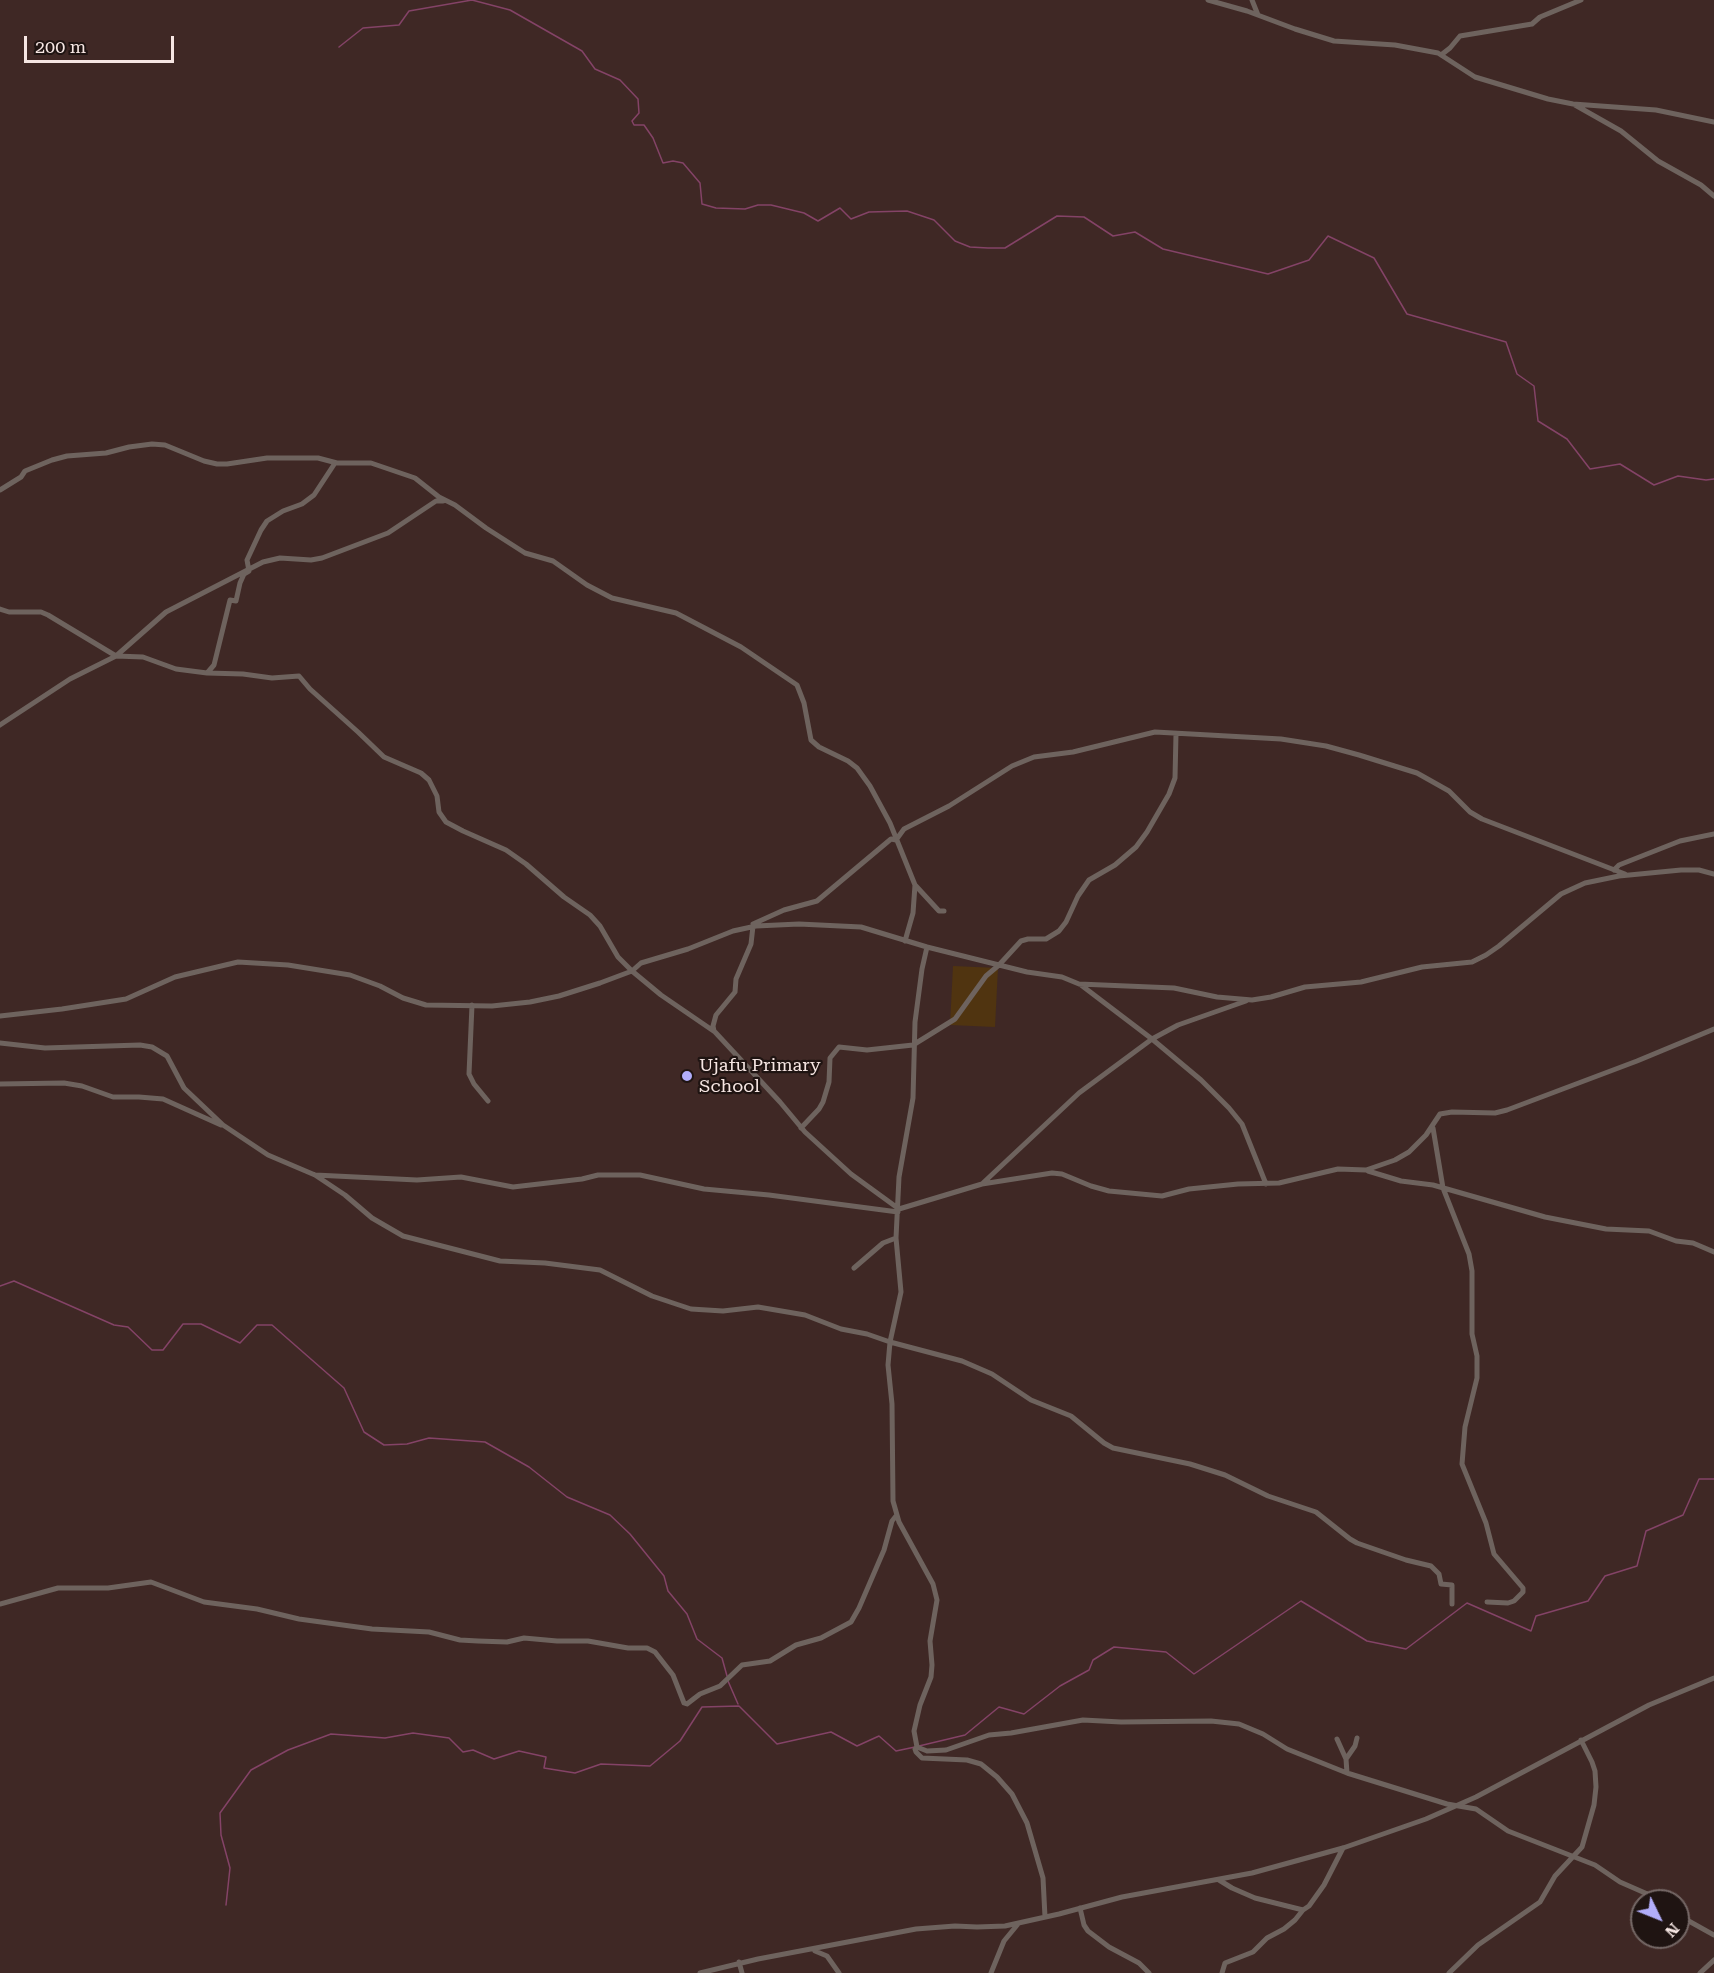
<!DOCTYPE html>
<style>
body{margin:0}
#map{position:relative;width:1714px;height:1973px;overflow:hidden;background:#3f2825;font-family:"Roboto Serif",serif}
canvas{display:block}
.north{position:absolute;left:1630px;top:1889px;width:60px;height:60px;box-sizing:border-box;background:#1f1412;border:2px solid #756866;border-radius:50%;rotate:133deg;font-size:16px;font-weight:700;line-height:24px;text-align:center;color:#f6e6e3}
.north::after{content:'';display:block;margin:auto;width:21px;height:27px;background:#b1adfa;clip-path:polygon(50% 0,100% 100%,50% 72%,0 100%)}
.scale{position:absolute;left:24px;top:36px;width:150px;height:27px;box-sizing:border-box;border:3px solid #f6e6e3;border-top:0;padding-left:8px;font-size:18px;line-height:21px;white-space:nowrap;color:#f6e6e3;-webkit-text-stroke:4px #1f1412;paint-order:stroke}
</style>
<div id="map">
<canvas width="1714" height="1973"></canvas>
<div class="north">N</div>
<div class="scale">200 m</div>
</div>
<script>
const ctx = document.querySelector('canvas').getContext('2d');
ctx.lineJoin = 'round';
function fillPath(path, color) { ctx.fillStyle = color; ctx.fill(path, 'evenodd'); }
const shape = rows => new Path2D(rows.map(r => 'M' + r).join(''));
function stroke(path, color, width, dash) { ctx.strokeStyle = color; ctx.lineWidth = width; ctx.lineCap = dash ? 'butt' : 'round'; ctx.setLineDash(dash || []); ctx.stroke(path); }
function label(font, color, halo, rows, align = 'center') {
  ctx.font = font + ' "Roboto Serif",serif'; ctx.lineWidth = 4.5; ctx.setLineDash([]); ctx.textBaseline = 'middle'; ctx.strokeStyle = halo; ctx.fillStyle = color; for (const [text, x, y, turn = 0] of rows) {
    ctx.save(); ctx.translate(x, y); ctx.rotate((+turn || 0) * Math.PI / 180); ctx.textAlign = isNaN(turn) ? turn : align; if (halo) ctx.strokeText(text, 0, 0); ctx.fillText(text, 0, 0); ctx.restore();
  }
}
fillPath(shape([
 [953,966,998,968,995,1027,950,1025]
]), '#503410');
stroke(shape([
 [339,47,363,28,399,25,409,11,472,0,510,10,582,51,595,69,620,80,638,99,639,113,632,121,634,125,644,125,653,138,663,163,673,161,683,163,700,183,702,204,716,208,745,209,758,205,771,205,804,213,818,221,840,208,851,219,869,212,907,211,934,220,955,241,970,247,988,248,1005,248,1057,216,1084,217,1113,236,1135,232,1163,249,1268,274,1309,260,1328,236,1374,258,1407,314,1506,342,1517,374,1534,386,1538,421,1567,439,1590,469,1620,464,1654,485,1678,476,1706,480,1714,479],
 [0,1286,14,1281,114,1325,128,1327,152,1350,163,1350,183,1324,201,1324,240,1343,257,1325,272,1325,344,1388,364,1432,384,1445,407,1444,429,1438,485,1442,529,1467,567,1497,610,1515,630,1534,664,1576,668,1591,687,1614,697,1639,722,1658,727,1676],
 [728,1681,738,1704],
 [919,1746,965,1735,999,1707,1024,1714,1060,1686,1089,1670,1093,1660,1114,1647,1166,1652,1194,1674,1301,1601,1367,1641,1406,1649,1467,1603,1531,1631,1536,1616,1588,1601,1605,1576,1637,1566,1646,1531,1683,1515,1699,1479,1714,1479],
 [226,1905,230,1868,221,1835,220,1813,251,1770,288,1750,331,1734,385,1738,413,1733,449,1738,463,1752,473,1750,494,1759,519,1751,546,1757,544,1768,575,1773,601,1764,650,1766,680,1741,702,1707,739,1706,777,1744,831,1732,857,1746,879,1736,896,1751,915,1747]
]), '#844367', 1.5);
stroke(shape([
 [1208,0,1247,11,1295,29,1334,41,1395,45,1438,53,1475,77,1548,99,1573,104,1656,110,1714,122],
 [1252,0,1258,15],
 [1441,55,1450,48,1460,36,1532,24,1540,17,1581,0],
 [1575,105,1621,131,1658,161,1701,185,1714,196],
 [0,490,21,477,25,471,52,460,67,456,106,453,129,447,152,444,165,445,204,461,217,464,227,464,267,458,318,458,337,463,371,463,415,478,439,497,455,505,486,528,525,553,553,561,587,585,612,598,676,613,741,647,797,685,804,703,811,740,819,747,848,761,857,768,870,786,890,823,915,885,913,913,905,941],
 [0,609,9,612,41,612,48,615,116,656,143,657,176,669,207,673,243,674,272,678,299,676,310,689,358,732,384,757,421,773,429,780,437,796,439,812,446,822,463,831,506,850,526,864,564,897,590,915,600,926,618,957,632,971,661,995,715,1032,780,1102,805,1132,851,1174,899,1209,982,1184,1052,1173,1062,1174,1091,1186,1109,1191,1162,1196,1189,1189,1238,1184,1279,1183,1338,1169,1366,1170,1395,1160,1409,1152,1426,1135,1440,1114,1452,1112,1495,1113,1507,1110,1637,1061,1714,1029],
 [208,672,214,665,229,604,230,600,236,601,240,583,244,574,249,571,247,560,261,530,267,521,283,511,302,504,314,495,335,463],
 [0,725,70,679,116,656,166,612,263,562,280,558,311,560,322,558,388,533,436,501,443,501],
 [1614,870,1619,865,1680,841,1714,834],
 [916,886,939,911,944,911],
 [753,924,784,910,817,901,891,839,896,840,904,829,949,806,1012,766,1034,757,1073,752,1155,732,1281,739,1326,746,1359,755,1417,773,1449,791,1470,812,1482,819,1625,874],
 [927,947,922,969,915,1022,913,1098,899,1177,896,1238,901,1292,890,1342,888,1365,892,1404,893,1501,899,1522,933,1584,937,1600,930,1641,932,1665,931,1677,920,1705,914,1731,917,1747,927,1751,946,1750,989,1735,1011,1733,1083,1720,1121,1722,1211,1721,1239,1724,1263,1734,1287,1749,1347,1773,1447,1804,1476,1809,1508,1831,1595,1865,1620,1882,1652,1896,1659,1901],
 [1081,985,1152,1039,1201,1080,1229,1108,1242,1124,1266,1184],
 [472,1005,469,1074,474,1084,488,1101],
 [0,1016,62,1009,126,999,175,977,238,962,288,965,350,975,380,986,403,998,426,1005,492,1006,530,1002,559,996,600,983,632,971,641,963,688,949,733,931,756,926,799,924,861,927,927,947,1027,972,1062,977,1079,984,1174,988,1217,997,1252,1000,1271,997,1305,987,1361,982,1422,967,1472,962,1486,955,1499,946,1561,894,1585,883,1619,876,1681,870,1699,870,1714,874],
 [714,1031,713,1026,716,1015,735,992,736,979,751,944,753,926],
 [0,1043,45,1048,140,1045,152,1047,167,1056,184,1088,223,1125,268,1155,315,1175,417,1180,461,1177,513,1187,582,1179,598,1175,640,1175,704,1189,769,1195,898,1212],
 [0,1084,64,1083,82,1086,113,1097,139,1097,163,1099,221,1125],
 [801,1128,819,1109,823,1102,829,1082,830,1058,839,1047,867,1050,913,1045,955,1019,986,976,999,965,1021,941,1028,939,1046,939,1059,931,1066,922,1078,896,1089,880,1115,865,1136,847,1147,832,1169,794,1175,778,1176,734],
 [1433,1128,1443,1188,1469,1254,1472,1271,1472,1334,1477,1356,1477,1378,1465,1427,1462,1464,1486,1523,1494,1554,1523,1588,1523,1592,1514,1601,1508,1603,1487,1602],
 [1368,1171,1401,1181,1433,1185,1545,1217,1606,1229,1649,1231,1676,1241,1693,1243,1714,1252],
 [315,1175,345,1195,372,1218,403,1236,500,1261,545,1263,600,1270,652,1296,691,1309,723,1311,758,1307,805,1315,841,1329,867,1334,890,1342,962,1361,992,1374,1031,1400,1071,1416,1104,1443,1113,1448,1190,1464,1225,1475,1268,1496,1316,1512,1350,1539,1357,1543,1406,1560,1431,1566,1439,1574,1441,1584,1452,1585,1452,1604],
 [983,1183,1079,1093,1152,1039,1178,1025,1246,1001],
 [854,1268,883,1243,896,1238],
 [0,1604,58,1588,108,1588,151,1582,204,1602,257,1609,299,1619,372,1629,429,1632,460,1640,478,1641,507,1642,524,1638,557,1641,588,1641,628,1648,647,1648,655,1652,673,1675,684,1703,687,1704,700,1694,720,1686,742,1665,770,1661,796,1645,821,1638,851,1622,859,1608,884,1550,892,1521,896,1516],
 [1337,1739,1346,1759],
 [917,1747,915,1749,916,1752,922,1758,967,1760,981,1764,997,1777,1012,1794,1027,1823,1043,1878,1045,1917],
 [1347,1773,1346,1759,1355,1746,1357,1738],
 [1219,1880,1232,1888,1255,1898,1303,1910],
 [1080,1908,1084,1925,1088,1931,1109,1947,1139,1963,1149,1973],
 [1678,1915,1714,1935],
 [815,1951,827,1956,839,1973],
 [739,1962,742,1973],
 [700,1973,758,1959,916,1929,955,1926,977,1927,1005,1926,1059,1914,1122,1897,1252,1873,1343,1848,1426,1819,1476,1797,1649,1705,1714,1678],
 [991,1973,1004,1941,1018,1924],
 [1222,1973,1225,1963,1253,1952,1267,1938,1284,1929,1295,1920,1303,1910,1309,1906,1324,1885,1343,1848],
 [1449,1973,1478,1945,1540,1902,1555,1876,1582,1847,1594,1805,1596,1787,1595,1771,1592,1762,1581,1740],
 [1700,1973,1714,1960]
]), '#6e635e', 5);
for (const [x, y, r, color] of [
 [687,1076,6,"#b1adfa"]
]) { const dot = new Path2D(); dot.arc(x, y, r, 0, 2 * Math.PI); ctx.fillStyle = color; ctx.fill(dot); stroke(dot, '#1f1412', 2); }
label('18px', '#f6e6e3', '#1f1412', [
 ["Ujafu Primary",699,1066],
 ["School",699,1087]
], 'left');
</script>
